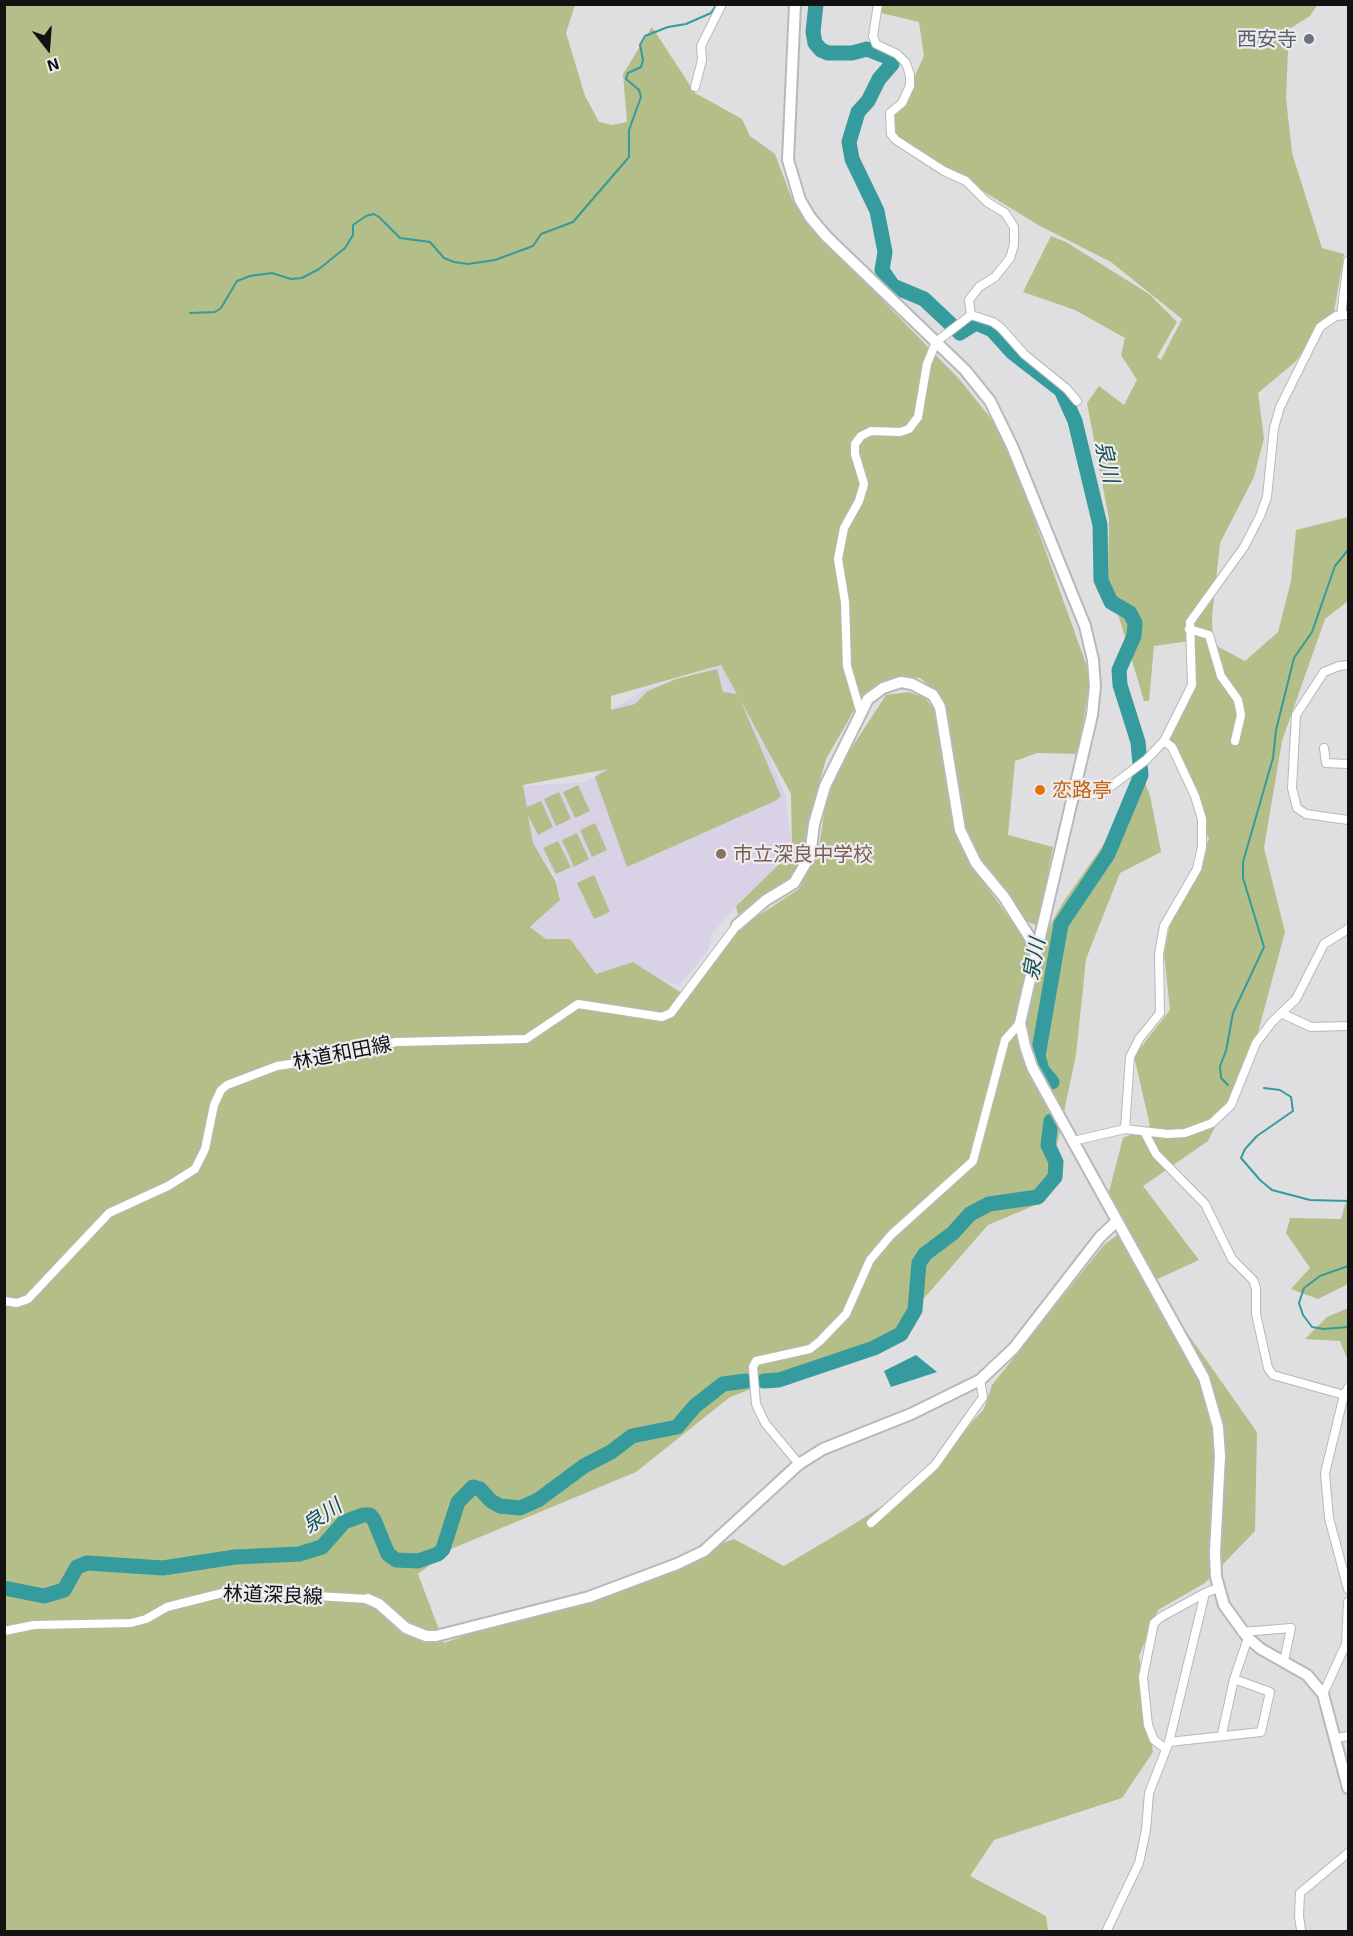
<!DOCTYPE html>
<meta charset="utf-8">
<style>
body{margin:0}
#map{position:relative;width:1353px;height:1936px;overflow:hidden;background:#dfdfe2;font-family:"Exo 2",sans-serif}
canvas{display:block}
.frame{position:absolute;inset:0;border:6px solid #121213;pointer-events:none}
.north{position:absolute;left:18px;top:18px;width:60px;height:60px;-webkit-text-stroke:4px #ececef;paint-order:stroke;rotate:163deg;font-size:16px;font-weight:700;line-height:24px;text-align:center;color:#121213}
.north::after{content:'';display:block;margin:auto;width:21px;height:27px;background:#121213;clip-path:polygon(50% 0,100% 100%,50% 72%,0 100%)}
</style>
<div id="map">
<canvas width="1353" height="1936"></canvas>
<div class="frame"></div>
<div class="north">N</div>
</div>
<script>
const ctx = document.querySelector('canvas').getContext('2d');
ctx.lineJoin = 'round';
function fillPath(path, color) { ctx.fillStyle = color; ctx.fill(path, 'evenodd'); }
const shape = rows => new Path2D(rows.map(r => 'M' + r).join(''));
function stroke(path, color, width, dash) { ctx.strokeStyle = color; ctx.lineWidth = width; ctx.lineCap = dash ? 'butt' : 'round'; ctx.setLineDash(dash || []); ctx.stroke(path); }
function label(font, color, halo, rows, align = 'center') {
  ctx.font = font + ' "Exo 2","Noto Sans JP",sans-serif'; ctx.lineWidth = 4.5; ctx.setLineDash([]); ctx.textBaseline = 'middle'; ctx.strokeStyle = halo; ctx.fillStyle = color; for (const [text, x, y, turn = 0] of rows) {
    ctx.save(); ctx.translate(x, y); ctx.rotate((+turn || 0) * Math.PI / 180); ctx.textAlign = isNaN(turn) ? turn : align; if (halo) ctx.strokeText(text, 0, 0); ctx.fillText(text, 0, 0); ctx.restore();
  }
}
fillPath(shape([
 [722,665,751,710,786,797,792,850,779,869,744,897,712,934,708,951,679,986,662,980,633,962,596,974,570,940,546,939,531,927,560,900,557,879,533,843,523,786,585,782,595,777,607,758,609,711,645,689]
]), '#d9d2e7');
fillPath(shape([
 [883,4,1317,5,1310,16,1289,29,1286,98,1292,153,1322,248,1344,254,1333,318,1314,336,1295,362,1258,393,1264,438,1254,477,1220,543,1212,616,1213,644,1245,661,1278,632,1291,581,1296,530,1348,517,1348,601,1325,619,1282,741,1264,848,1285,932,1253,1051,1208,1141,1143,1186,1199,1260,1151,1282,1257,1432,1255,1531,1205,1583,1158,1610,1139,1656,1153,1752,1122,1798,994,1840,970,1876,1046,1916,1048,1931,5,1932,5,5,575,5,566,33,585,96,599,122,612,125,627,122,623,74,652,27,695,93,742,119,750,136,775,154,792,199,817,233,960,380,997,426,1024,491,1090,675,1079,754,1037,753,1015,761,1008,835,1053,847,1038,926,1024,920,977,853,963,825,949,720,941,696,920,678,894,677,856,707,826,759,807,829,806,850,792,877,738,915,736,906,792,852,791,794,740,699,781,796,775,801,627,867,595,777,608,769,523,785,527,807,541,801,553,827,538,835,528,815,533,843,556,882,560,900,530,927,546,939,570,939,596,974,633,962,685,995,738,929,799,889,819,847,825,808,838,769,886,695,909,692,925,698,934,709,952,822,972,867,1027,942,1044,935,1064,901,1106,841,1131,787,1141,774,1150,795,1161,852,1120,873,1086,959,1076,1055,1045,1201,988,1225,892,1335,730,1397,636,1472,451,1549,418,1574,444,1643,734,1539,784,1566,846,1529,912,1487,984,1409,992,1385,1104,1245,1128,1227,1109,1192,1123,1138,1150,1126,1134,1056,1170,1010,1164,953,1170,924,1209,839,1168,742,1192,682,1190,641,1154,646,1149,701,1144,701,1108,580,1109,519,1087,403,1099,386,1124,405,1137,380,1121,355,1125,338,1075,310,1023,292,1051,236,1066,242,1149,294,1177,322,1157,357,1161,360,1182,319,1111,262,1040,226,893,136,890,113,910,86,924,56,919,22,881,13,878,10],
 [721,665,737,694,723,692,717,669,676,679,648,691,635,704,611,710,611,696],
 [578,785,590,811,575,818,563,792],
 [559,792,571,819,556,826,544,799],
 [595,823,607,850,592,857,580,830],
 [577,833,589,859,574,867,562,840],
 [558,841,571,867,556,874,543,848],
 [594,875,610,912,594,919,577,883],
 [1348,1194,1348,1284,1318,1299,1291,1289,1310,1268,1286,1233,1290,1218,1341,1219],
 [1348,1308,1348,1361,1340,1341,1305,1339,1327,1317]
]), '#b3be88');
fillPath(shape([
 [916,1355,937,1372,891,1387,884,1371]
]), '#359b9c');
stroke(shape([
 [190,313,215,312,221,308,237,281,250,276,272,273,291,279,302,278,319,269,345,248,353,235,353,225,366,216,374,214,379,217,400,238,430,242,444,258,454,262,468,264,495,260,533,246,541,234,573,222,629,157,629,130,641,97,639,90,626,79,628,73,641,67,643,60,640,45,645,36,668,27,686,24,711,13,717,4],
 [1228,1085,1221,1078,1220,1066,1226,1051,1233,1013,1264,947,1243,878,1243,862,1273,758,1276,730,1294,658,1312,632,1335,566,1348,550],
 [1264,1088,1280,1090,1291,1097,1293,1111,1257,1136,1245,1149,1241,1158,1260,1180,1272,1190,1310,1200,1348,1201],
 [1348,1266,1320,1276,1304,1288,1299,1303,1303,1315,1312,1327,1324,1329,1348,1327]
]), '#359b9c', 2);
stroke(shape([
 [816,4,813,32,815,43,821,50,828,53,852,53,867,49,890,58,892,64,879,79,868,101,858,112,849,142,852,159,877,211,885,252,882,270,893,286,924,299,960,333,976,323,992,330,1012,352,1061,390,1075,421,1100,525,1101,580,1111,602,1130,613,1135,623,1134,636,1119,670,1120,685,1138,742,1141,775,1108,854,1061,924,1038,1056,1042,1070,1052,1082],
 [764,1381,779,1380,874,1348,901,1334,915,1310,919,1263,925,1254,953,1233,970,1214,989,1204,1038,1197,1055,1177,1056,1162,1048,1145,1051,1121],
 [4,1588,44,1596,64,1590,77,1567,87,1563,163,1568,235,1557,299,1554,322,1547,344,1522,363,1515,370,1515,374,1520,388,1554,396,1560,418,1561,438,1554,443,1549,458,1502,473,1487,480,1489,491,1501,500,1506,520,1508,538,1500,584,1466,611,1452,632,1436,677,1427,695,1406,723,1384,746,1381]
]), '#359b9c', 15);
const minor = shape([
 [878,4,873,36,876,44,897,54,906,63,910,75,910,86,902,103,890,113,891,134,896,140,944,171,966,181,987,202,1005,213,1014,227,1014,245,1010,258,995,277,979,287,969,300,971,315],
 [695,87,702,60,701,46,722,4],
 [971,315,993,322,1001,328,1024,354,1067,389,1077,401],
 [1341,315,1348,261],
 [1189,629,1209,635,1221,676,1238,700,1241,715,1235,741],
 [1348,665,1339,666,1324,672,1296,715,1292,788,1297,808,1306,814,1348,820],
 [861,714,847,666,845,602,838,559,844,528,859,501,864,484,855,454,855,444,861,436,871,431,900,432,909,429,918,417,927,364,936,342,971,315],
 [1324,748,1326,763,1348,764],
 [1074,796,1102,793,1146,760,1164,741,1192,685,1190,622,1244,547,1260,516,1267,497,1274,428,1280,407,1320,327,1336,316,1348,315],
 [1283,1014,1311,1027,1348,1026],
 [1125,1129,1130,1057,1139,1039,1160,1013,1159,954,1164,926,1197,869,1202,847,1202,819,1195,796,1172,747,1164,741],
 [1145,1133,1156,1154,1205,1204,1232,1259,1253,1280,1256,1288,1256,1314,1268,1368,1273,1375,1344,1395],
 [1073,1141,1125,1129,1167,1134,1185,1133,1212,1123,1231,1105,1256,1043,1272,1022,1296,999,1324,944,1348,929],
 [4,1301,17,1303,28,1299,109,1213,168,1186,195,1169,205,1149,214,1105,221,1090,227,1085,277,1066,323,1059,396,1042,526,1039,578,1004,662,1017,671,1013,737,925],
 [1348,1388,1344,1395,1325,1473,1329,1518,1348,1589],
 [799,1464,765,1423,756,1404,753,1367,756,1361,810,1349,820,1341,846,1314,870,1260,891,1235,973,1161,1005,1040,1020,1023],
 [871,1523,935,1465,983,1397,980,1380],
 [4,1631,34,1625,131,1623,146,1619,167,1607,230,1591,368,1599],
 [1242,1632,1291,1628,1284,1661],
 [1323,1694,1346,1644,1348,1602],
 [1222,1734,1234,1679,1248,1638],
 [1336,1738,1348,1736],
 [1169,1742,1261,1732,1270,1692,1234,1679],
 [1166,1749,1154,1740,1148,1725,1143,1677,1154,1623,1161,1617,1205,1593],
 [1301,1930,1299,1916,1300,1893,1348,1853],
 [1106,1932,1139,1863,1146,1830,1149,1793,1169,1742,1205,1593,1218,1588]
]);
const tertiary = shape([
 [795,4,788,160,800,200,810,217,826,236,965,370,990,401,1012,446,1085,626,1093,660,1095,686,1092,715,1025,1001,1020,1023,1025,1046,1032,1067,1204,1378,1218,1427,1220,1456,1215,1552,1216,1577,1224,1605,1248,1638,1261,1649,1307,1675,1323,1694,1348,1788],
 [737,925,766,900,794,883,810,856,814,824,825,786,868,699,883,688,901,682,912,684,933,695,940,707,960,830,976,863,1004,897,1037,949],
 [368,1599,379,1604,406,1628,426,1636,436,1636,589,1597,677,1564,704,1551,799,1464,823,1449,911,1414,980,1380,1014,1348,1100,1237,1117,1221]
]);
stroke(minor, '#b8b8bb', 10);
stroke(tertiary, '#b8b8bb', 14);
stroke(minor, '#fff', 8);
stroke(tertiary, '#fff', 10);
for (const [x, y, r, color] of [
 [1309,39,6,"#6b7280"],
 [1040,790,6,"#e8710a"],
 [721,854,6,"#8d6e63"]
]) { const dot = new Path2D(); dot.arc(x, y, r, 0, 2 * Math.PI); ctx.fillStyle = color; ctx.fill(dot); stroke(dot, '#ececef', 2); }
label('20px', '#5b616d', '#ececef', [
 ["西安寺",1297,39]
], 'right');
label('20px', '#c56008', '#ececef', [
 ["恋路亭",1052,790]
], 'left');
label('20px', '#785e54', '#ececef', [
 ["市立深良中学校",733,854]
], 'left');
label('20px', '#121213', '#ececef', [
 ["林道和田線",342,1053,-11],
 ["林道深良線",273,1595,2]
]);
label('italic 21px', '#164f50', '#ececef', [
 ["泉川",1107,462,77],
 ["泉川",1034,959,-80],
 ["泉川",322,1516,-35]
]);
</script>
